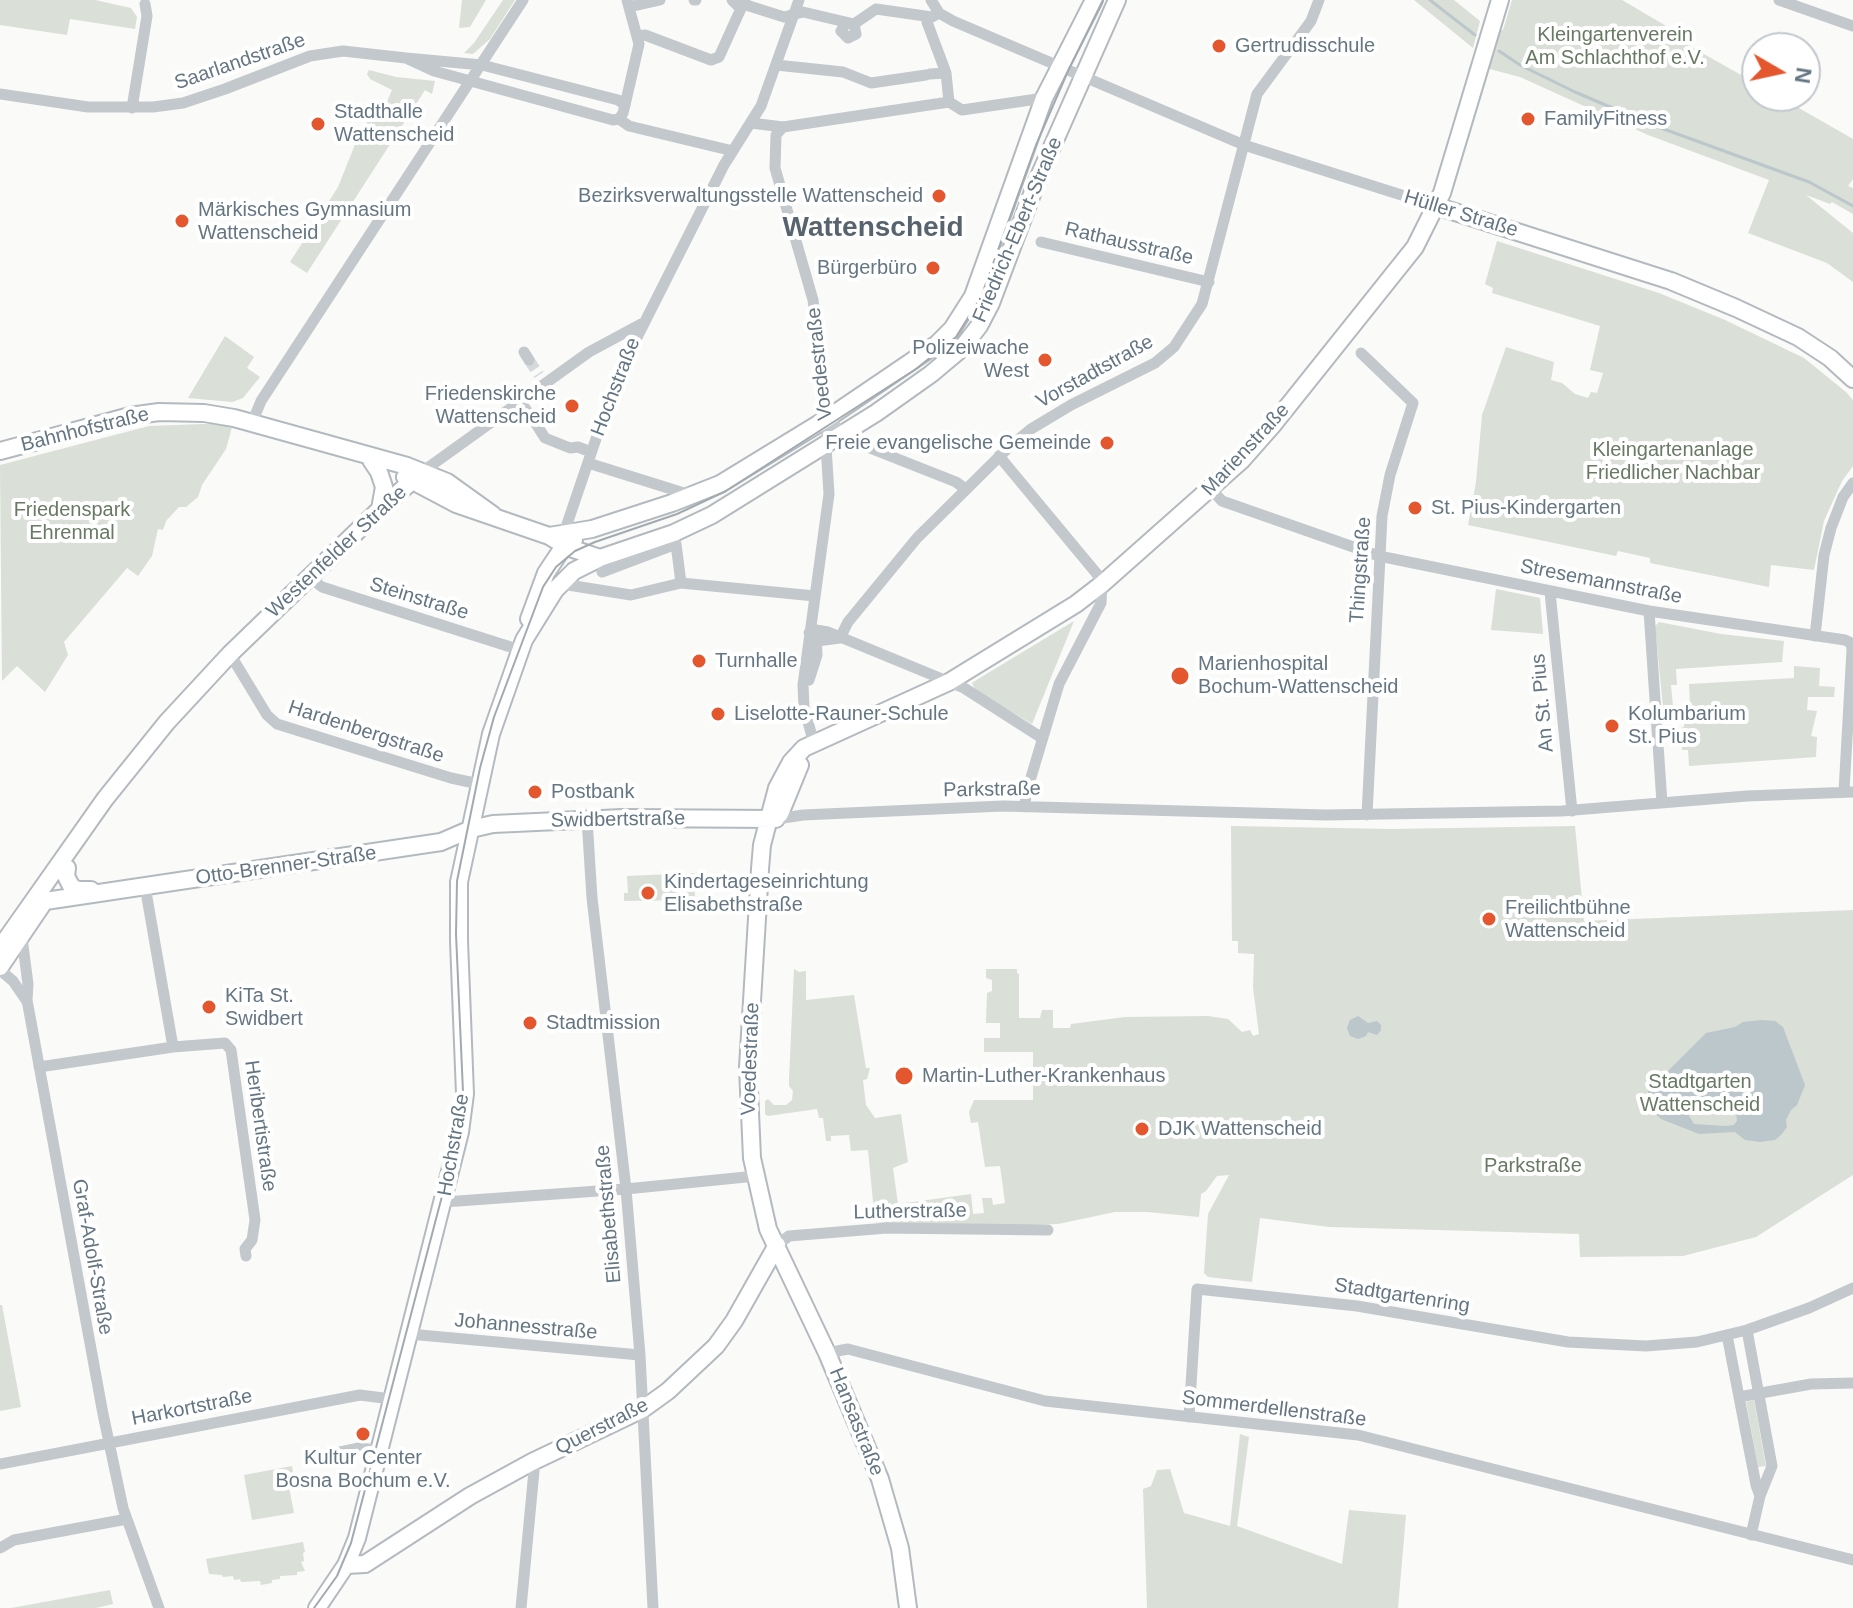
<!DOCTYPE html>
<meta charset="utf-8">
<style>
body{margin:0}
#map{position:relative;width:1853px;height:1608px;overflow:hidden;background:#fafaf8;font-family:Arial,sans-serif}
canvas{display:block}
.north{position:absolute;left:1741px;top:32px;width:80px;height:80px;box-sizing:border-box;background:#fff;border:2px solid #c1c8cd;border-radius:50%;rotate:99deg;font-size:22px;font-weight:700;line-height:32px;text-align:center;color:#657683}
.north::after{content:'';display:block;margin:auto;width:28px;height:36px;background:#e4572e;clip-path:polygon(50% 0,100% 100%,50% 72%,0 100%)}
</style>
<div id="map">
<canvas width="1853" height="1608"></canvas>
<div class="north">N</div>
</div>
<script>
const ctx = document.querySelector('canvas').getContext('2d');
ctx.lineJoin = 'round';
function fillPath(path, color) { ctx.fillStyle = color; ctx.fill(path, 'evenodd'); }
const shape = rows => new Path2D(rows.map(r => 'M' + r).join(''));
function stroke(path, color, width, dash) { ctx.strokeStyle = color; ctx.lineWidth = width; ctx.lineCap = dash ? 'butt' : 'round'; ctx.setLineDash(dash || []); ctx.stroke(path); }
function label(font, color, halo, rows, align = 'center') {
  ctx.font = font + ' Arial,sans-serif'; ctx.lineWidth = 8; ctx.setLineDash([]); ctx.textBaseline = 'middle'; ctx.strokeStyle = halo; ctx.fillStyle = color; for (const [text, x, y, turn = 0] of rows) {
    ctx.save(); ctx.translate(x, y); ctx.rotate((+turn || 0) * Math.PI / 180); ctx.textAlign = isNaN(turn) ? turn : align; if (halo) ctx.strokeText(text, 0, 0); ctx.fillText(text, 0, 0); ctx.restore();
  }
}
fillPath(shape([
 [0,0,95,0,131,8,137,17,135,29,70,19,67,35,0,25],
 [462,0,486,0,470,27,459,28],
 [503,0,515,0,490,39,473,54,464,53,474,43],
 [1414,0,1454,0,1480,21,1473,48],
 [1512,0,1622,0,1673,30,1672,36,1757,84,1757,96,1778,96,1853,139,1853,179,1848,186,1853,188,1853,214,1832,202,1830,204,1806,195,1853,233,1853,282,1827,263,1748,233,1769,180,1648,135,1520,77,1482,67,1493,31,1503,30],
 [369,70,396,77,435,81,432,94,425,90,307,273,290,262,338,187,356,142,377,104,386,104,392,90,370,79,367,74],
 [1497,241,1659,293,1725,320,1804,358,1846,392,1853,400,1853,466,1842,481,1824,521,1814,570,1771,565,1769,587,1650,563,1650,558,1618,551,1616,556,1468,525,1476,482,1482,415,1506,347,1554,362,1551,380,1562,383,1575,394,1588,398,1591,392,1597,393,1603,373,1590,370,1600,326,1492,293,1493,288,1485,284],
 [225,336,254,357,247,368,260,377,243,398,232,402,188,398],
 [230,423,232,427,226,449,202,485,198,497,186,507,179,507,166,521,163,530,158,529,152,556,138,576,127,568,64,642,68,655,45,692,17,666,2,681,0,465,149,426],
 [1496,589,1540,598,1543,634,1491,630],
 [1074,621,1032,724,975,690,972,683,978,679],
 [1659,622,1721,634,1784,641,1782,662,1676,669,1677,685,1671,685,1673,706,1663,707,1655,626],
 [1794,666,1820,668,1819,686,1835,687,1834,697,1808,697,1807,710,1817,711,1811,736,1817,737,1816,757,1689,766,1688,750,1682,750,1681,728,1684,727,1683,703,1690,702,1689,684,1794,678],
 [1231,826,1391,829,1575,826,1584,921,1853,910,1853,1175,1756,1237,1683,1256,1580,1257,1579,1234,1329,1227,1260,1218,1252,1282,1208,1277,1204,1273,1208,1214,1229,1175,1217,1176,1206,1191,1201,1194,1199,1217,1147,1212,1115,1212,1058,1224,1025,1225,904,1225,875,1222,868,1150,851,1151,849,1135,831,1136,831,1141,826,1141,823,1118,819,1118,817,1109,768,1116,765,1114,765,1101,768,1099,774,1105,786,1105,792,1100,793,1091,789,1086,789,1079,794,969,799,972,806,971,806,1000,854,995,866,1068,870,1068,867,1079,863,1080,866,1105,875,1118,901,1114,908,1162,893,1168,898,1204,971,1194,973,1214,984,1213,982,1198,992,1198,993,1205,1005,1203,1000,1166,985,1167,978,1122,971,1123,969,1112,974,1100,1033,1100,1033,1052,984,1052,984,1038,1000,1038,1000,1023,986,1023,987,993,992,991,992,980,986,978,986,969,1017,969,1017,973,1019,974,1019,1018,1040,1018,1042,1010,1053,1010,1053,1028,1070,1028,1071,1024,1125,1017,1208,1016,1228,1019,1242,1032,1250,1030,1253,1036,1259,1034,1253,988,1254,954,1238,953,1238,941,1232,941],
 [694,873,695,900,624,901,624,893,628,893,627,876],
 [0,1305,2,1305,21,1407,0,1411],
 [1754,1400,1766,1466,1758,1467,1746,1402],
 [1240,1434,1249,1437,1237,1526,1342,1564,1349,1510,1406,1515,1398,1608,1147,1608,1143,1489,1151,1486,1157,1470,1170,1469,1184,1513,1230,1526],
 [292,1466,295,1485,289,1487,294,1513,252,1520,244,1475],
 [303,1542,305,1552,303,1553,304,1561,301,1562,305,1571,297,1572,297,1575,280,1576,280,1579,272,1580,272,1583,261,1585,260,1581,241,1582,240,1579,234,1580,233,1576,223,1577,222,1575,209,1574,206,1559],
 [110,1590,113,1604,96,1608,11,1608]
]), '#dadfd7');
fillPath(shape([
 [1358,1016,1368,1023,1377,1021,1381,1025,1381,1030,1377,1035,1368,1032,1366,1036,1358,1039,1350,1036,1347,1028,1350,1020],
 [1762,1020,1775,1021,1783,1027,1805,1085,1797,1105,1791,1110,1786,1120,1787,1127,1781,1135,1775,1140,1760,1142,1745,1140,1735,1132,1699,1134,1661,1119,1654,1112,1646,1097,1649,1090,1706,1033,1735,1027,1743,1022],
 [1698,1101,1732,1106,1736,1111,1737,1121,1734,1125,1726,1126,1694,1124,1689,1116,1689,1109]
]), '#bbc7cb');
stroke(shape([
 [1430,0,1475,35],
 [1499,51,1520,65,1575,92,1650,124,1809,182,1853,206]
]), '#bbc7cb', 3);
stroke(shape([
 [529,360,539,375]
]), '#d5d9db', 11, [11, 5.5]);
const secondary = shape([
 [1436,206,1671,281,1736,308,1798,337,1830,358,1853,379],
 [0,451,130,416,159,412,204,413,234,418,407,466,447,482,493,515],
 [371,460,379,472,384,487,380,509],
 [405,477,456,504,549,536,567,547,600,558],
 [549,536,592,529,672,503,720,484,828,418,937,344,952,329,973,296,1044,98,1094,0],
 [529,619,546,573,560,552,574,540],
 [780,814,800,765],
 [67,868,66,876,71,886,77,890,91,890],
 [32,903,414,846,441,842,471,829,493,824,623,818,776,819],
 [0,948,105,799,167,722,230,654,377,512,422,472],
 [0,967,42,905],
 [346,1565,365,1564,470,1496,532,1462,643,1409,668,1391,716,1346,734,1321,777,1245],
 [317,1608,346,1565,357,1538,460,1132,465,1094,459,941,459,882,491,734,524,640,555,590,574,571,600,558,674,533,712,515,876,413,931,374,962,348,979,326,991,303,1037,181,1117,0],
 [908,1608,900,1548,880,1479,827,1353,768,1229,752,1158,748,1067,760,869,762,845,777,788,791,762,804,748,949,682,1076,604,1102,584,1242,460,1272,426,1415,247,1442,193,1500,0]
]);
stroke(secondary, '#b3babf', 20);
stroke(shape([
 [694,0,696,0],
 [745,0,743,4,784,17,803,12,854,24,876,9,932,17,939,13],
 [931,0,939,13,953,21,1244,145,1436,206],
 [1779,0,1853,26],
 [629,7,660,0],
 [927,17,927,22,946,73],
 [846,23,841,31,848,38,856,34,854,24],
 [637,36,645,35,711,60,719,57,743,4,737,5,732,0],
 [406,58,482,65,618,100,625,105,623,113,619,119,613,120,434,71,406,58],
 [776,65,843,72,871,83,926,75],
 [930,74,946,73,949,102],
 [0,94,88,107,153,107,183,103,225,89,310,56,343,51,406,58],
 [625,105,639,44,627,0],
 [132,108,147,16,145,4],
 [619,119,629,126,733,151],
 [751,123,783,127,949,102,962,110,1044,98],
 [783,127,776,135,775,168,813,300,828,418,826,446,829,494,803,685,804,707,814,744],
 [1041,242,1209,282],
 [524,352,529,360],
 [1361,353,1413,403,1390,475,1382,516,1367,815],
 [520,401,536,424],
 [828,418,847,439,956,482,964,488],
 [252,423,261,401,523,0],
 [538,427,545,438,570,448,578,447,591,452],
 [999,456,1097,574,1102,584,1101,603,1059,684,1026,794,1025,807],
 [588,463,684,493,695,492],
 [422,472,589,352,641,324],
 [1211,489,1222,501,1379,556,1649,611,1845,640,1851,643,1852,650,1844,791],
 [564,533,617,377,724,165,761,106,799,0],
 [602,572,676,544,681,583],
 [309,577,322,587,520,650],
 [564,580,568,585,631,595,681,583,815,596],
 [1550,592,1572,811],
 [1649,611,1662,803],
 [1815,636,1824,555,1831,528,1843,497,1853,483],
 [840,638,848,622,917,538,1008,448,1031,429,1071,405,1155,363,1174,347,1202,304,1257,94,1311,21,1319,0],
 [840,638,817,641,809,633,816,630,828,632,964,688,1042,738],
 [230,654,267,715,277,724,451,778,479,784],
 [809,680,817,655,816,635],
 [587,819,592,898,626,1189,640,1355,653,1608],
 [777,819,803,815,1003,806,1325,815,1562,811,1747,796,1853,792],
 [145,886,173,1047],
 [22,938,28,984,27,1000,103,1414,123,1508,159,1608],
 [0,970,13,981,26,1000],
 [39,1067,173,1047,225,1043,231,1050,255,1220,252,1240,245,1249,246,1256],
 [444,1202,626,1189,756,1176],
 [777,1245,789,1236,887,1228,1048,1230],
 [1747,1330,1772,1466,1760,1496,1751,1535],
 [409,1334,640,1355],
 [1727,1335,1756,1485,1760,1496],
 [827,1353,848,1349,1045,1401,1358,1435,1853,1560],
 [1739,1397,1811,1384,1853,1383],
 [1189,1417,1197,1289,1357,1306,1568,1342,1646,1346,1697,1342,1747,1330,1809,1308,1853,1288],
 [308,1459,359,1448,378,1450],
 [0,1464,360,1395,391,1399],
 [0,1548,14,1540,127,1519],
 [521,1608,534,1471,532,1462]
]), '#c3c8cc', 11);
stroke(secondary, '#fff', 16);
stroke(shape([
 [314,1608,337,1576,351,1543,452,1158,463,1092,456,934,457,881,480,768,494,717,543,587,556,567,575,551,595,542,677,514,726,491,916,369,956,337,981,297,1036,145,1068,71,1103,0]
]), '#a2aab0', 2);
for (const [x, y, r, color] of [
 [1219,46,8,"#e4572e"],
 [1528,119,8,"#e4572e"],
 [318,124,8,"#e4572e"],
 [939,196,8,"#e4572e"],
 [182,221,8,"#e4572e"],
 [933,268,8,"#e4572e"],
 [1045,360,8,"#e4572e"],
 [572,406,8,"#e4572e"],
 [1107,443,8,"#e4572e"],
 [1415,508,8,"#e4572e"],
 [699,661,8,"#e4572e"],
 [1180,676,10,"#e4572e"],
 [718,714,8,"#e4572e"],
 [1612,726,8,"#e4572e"],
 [535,792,8,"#e4572e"],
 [648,893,8,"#e4572e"],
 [1489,919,8,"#e4572e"],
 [209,1007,8,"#e4572e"],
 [530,1023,8,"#e4572e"],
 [904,1076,10,"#e4572e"],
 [1142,1129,8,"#e4572e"],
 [363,1434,8,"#e4572e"]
]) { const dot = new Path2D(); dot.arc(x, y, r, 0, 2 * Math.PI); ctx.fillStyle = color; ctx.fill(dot); stroke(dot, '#fff', 3); }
label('20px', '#687a64', '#fff', [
 ["Kleingartenverein",1615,35],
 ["Am Schlachthof e.V.",1615,58],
 ["Kleingartenanlage",1673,450],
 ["Friedlicher Nachbar",1673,473],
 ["Friedenspark",72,510],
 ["Ehrenmal",72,533],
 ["Stadtgarten",1700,1082],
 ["Wattenscheid",1700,1105],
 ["Parkstraße",1533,1166]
]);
label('20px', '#657683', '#fff', [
 ["Gertrudisschule",1235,46],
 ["Stadthalle",334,112],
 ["Wattenscheid",334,135],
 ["FamilyFitness",1544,119],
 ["Bezirksverwaltungsstelle Wattenscheid",923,196,"right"],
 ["Märkisches Gymnasium",198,210],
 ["Wattenscheid",198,233],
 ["Bürgerbüro",917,268,"right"],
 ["Polizeiwache",1029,348,"right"],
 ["West",1029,371,"right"],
 ["Friedenskirche",556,394,"right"],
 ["Wattenscheid",556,417,"right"],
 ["Freie evangelische Gemeinde",1091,443,"right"],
 ["St. Pius-Kindergarten",1431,508],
 ["Turnhalle",715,661],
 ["Marienhospital",1198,664],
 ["Bochum-Wattenscheid",1198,687],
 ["Liselotte-Rauner-Schule",734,714],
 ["Kolumbarium",1628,714],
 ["St. Pius",1628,737],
 ["Postbank",551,792],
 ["Kindertageseinrichtung",664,882],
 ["Elisabethstraße",664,905],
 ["Freilichtbühne",1505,908],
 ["Wattenscheid",1505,931],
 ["KiTa St.",225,996],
 ["Swidbert",225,1019],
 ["Stadtmission",546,1023],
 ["Martin-Luther-Krankenhaus",922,1076],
 ["DJK Wattenscheid",1158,1129],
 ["Kultur Center",363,1458,"center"],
 ["Bosna Bochum e.V.",363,1481,"center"]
], 'left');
label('20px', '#657683', '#fff', [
 ["Saarlandstraße",240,62,-19],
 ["Hüller Straße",1461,214,17],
 ["Friedrich-Ebert-Straße",1018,230,-67],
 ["Rathausstraße",1129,244,13],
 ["Voedestraße",820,364,-96],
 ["Vorstadtstraße",1095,372,-29],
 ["Hochstraße",616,387,-69],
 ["Bahnhofstraße",85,430,-14],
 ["Marienstraße",1246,450,-47],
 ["Westenfelder Straße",337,552,-43],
 ["Thingstraße",1361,570,-86],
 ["Stresemannstraße",1601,582,11],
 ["Steinstraße",419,599,17],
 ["An St. Pius",1543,703,-95],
 ["Hardenbergstraße",366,732,18],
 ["Parkstraße",992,790,-1],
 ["Swidbertstraße",618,820,-1],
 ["Otto-Brenner-Straße",286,866,-8],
 ["Voedestraße",751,1059,-88],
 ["Heribertistraße",260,1126,82],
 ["Hochstraße",454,1145,-80],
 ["Lutherstraße",910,1212,-1],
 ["Elisabethstraße",609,1214,-95],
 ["Graf-Adolf-Straße",92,1257,80],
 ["Stadtgartenring",1402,1296,9],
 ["Johannesstraße",526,1327,5],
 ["Harkortstraße",192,1408,-11],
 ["Sommerdellenstraße",1274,1409,7],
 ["Hansastraße",856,1422,68],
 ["Querstraße",602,1427,-27]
]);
label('bold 28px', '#57646e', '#fff', [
 ["Wattenscheid",873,228]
]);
</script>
